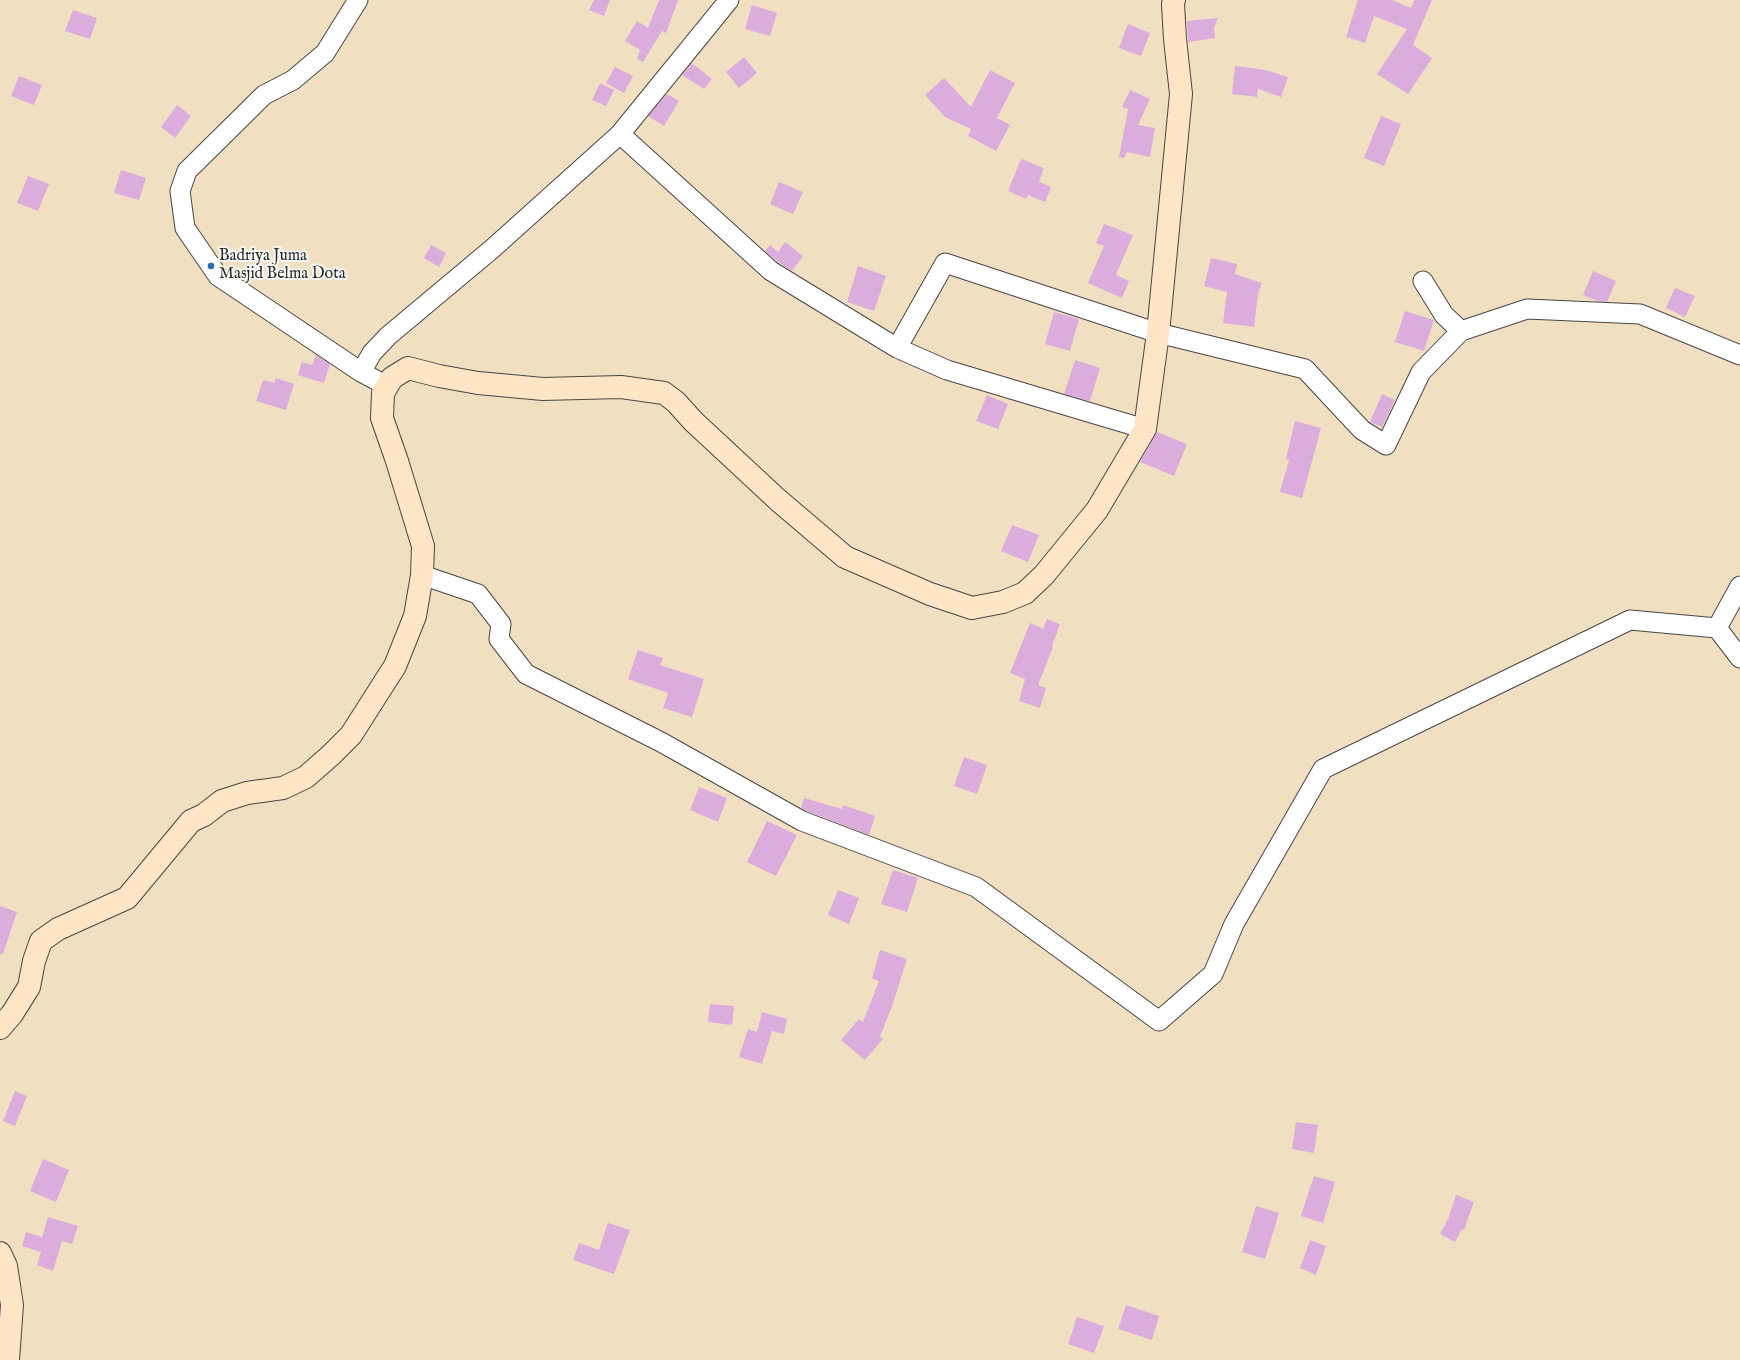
<!DOCTYPE html>
<style>
body{margin:0}
canvas{display:block;background:#f1dfc2}
</style>
<canvas width="1740" height="1360"></canvas>
<script>
const ctx = document.querySelector('canvas').getContext('2d');
ctx.lineJoin = 'round';
function fillPath(path, color) { ctx.fillStyle = color; ctx.fill(path, 'evenodd'); }
const shape = rows => new Path2D(rows.map(r => 'M' + r).join(''));
function stroke(path, color, width, dash) { ctx.strokeStyle = color; ctx.lineWidth = width; ctx.lineCap = dash ? 'butt' : 'round'; ctx.setLineDash(dash || []); ctx.stroke(path); }
function label(font, color, halo, rows, align = 'center') {
  ctx.font = font + ' "IM FELL English",serif'; ctx.lineWidth = 4; ctx.setLineDash([]); ctx.textBaseline = 'middle'; ctx.strokeStyle = halo; ctx.fillStyle = color; for (const [text, x, y, turn = 0] of rows) {
    ctx.save(); ctx.translate(x, y); ctx.rotate((+turn || 0) * Math.PI / 180); ctx.textAlign = isNaN(turn) ? turn : align; if (halo) ctx.strokeText(text, 0, 0); ctx.fillText(text, 0, 0); ctx.restore();
  }
}
fillPath(shape([
 [594,0,610,0,604,16,589,10],
 [659,0,678,0,666,33,662,31,643,62,637,59,640,50,625,41,637,21,648,28],
 [1358,0,1392,0,1411,8,1414,0,1432,0,1413,45,1432,58,1408,94,1377,74,1407,29,1374,16,1365,43,1346,37],
 [752,5,777,13,770,36,745,29],
 [73,10,97,18,90,39,65,31],
 [1218,18,1214,28,1215,38,1188,42,1187,21],
 [1128,24,1150,33,1141,56,1119,48],
 [744,57,757,73,739,88,726,72],
 [692,63,712,79,704,89,682,75],
 [1235,66,1266,70,1288,77,1281,97,1258,89,1257,97,1232,94],
 [615,67,633,76,624,93,606,83],
 [990,70,1015,83,997,118,1010,125,996,151,968,136,971,129,945,117,925,95,944,78,971,107],
 [19,76,42,85,34,105,11,96],
 [600,83,614,90,606,106,592,100],
 [1130,90,1150,99,1138,125,1155,128,1150,157,1127,152,1124,158,1119,157,1128,109,1122,107],
 [667,94,679,101,664,126,648,116],
 [177,105,191,116,175,138,161,127],
 [1381,116,1401,124,1384,166,1364,158],
 [1021,159,1044,168,1039,182,1051,187,1045,202,1028,195,1026,199,1008,191],
 [121,170,146,178,139,200,114,193],
 [28,176,49,184,38,211,17,203],
 [779,182,803,192,793,214,770,204],
 [1104,224,1133,235,1116,275,1129,281,1122,298,1088,283,1104,246,1096,243],
 [785,242,803,256,792,271,778,262,765,251,770,245,778,252],
 [431,245,446,253,439,267,424,258],
 [1211,258,1237,264,1235,274,1262,283,1258,294,1254,327,1223,323,1227,292,1204,286],
 [858,266,886,276,874,311,847,302],
 [1593,271,1616,281,1607,302,1597,301,1583,295],
 [1675,288,1695,296,1685,317,1666,308],
 [1405,311,1434,320,1424,351,1395,342],
 [1054,312,1079,319,1070,351,1045,344],
 [316,355,330,364,324,383,298,375,302,362,312,365],
 [1075,360,1100,368,1090,401,1064,394],
 [276,378,294,384,286,410,256,401,263,380,274,383],
 [1382,394,1395,400,1382,427,1370,422],
 [987,395,1008,404,998,429,976,421],
 [1295,421,1321,428,1302,498,1280,492,1289,460,1286,459],
 [1157,432,1187,444,1174,476,1140,462],
 [1012,525,1039,535,1028,562,1001,551],
 [1047,619,1060,624,1052,646,1053,647,1038,685,1046,688,1040,708,1019,701,1025,679,1010,673,1030,623,1043,629],
 [638,650,663,658,660,665,704,679,692,717,663,708,668,693,628,679],
 [964,757,987,765,977,794,954,786],
 [699,787,727,798,718,822,690,810],
 [804,798,842,809,843,805,875,816,869,835,807,811,801,808],
 [767,821,797,835,776,876,747,862],
 [893,870,918,878,907,912,881,904],
 [838,890,859,898,849,924,828,915],
 [0,906,17,912,3,954,0,954],
 [880,950,907,959,892,1006,880,1037,883,1039,865,1060,841,1040,859,1019,863,1022,879,981,872,978],
 [710,1004,734,1006,732,1025,708,1022],
 [762,1012,787,1019,784,1034,772,1031,762,1064,739,1057,748,1029,757,1032],
 [15,1091,27,1096,15,1126,3,1121],
 [1296,1122,1318,1125,1314,1153,1292,1149],
 [43,1159,69,1170,56,1202,30,1191],
 [1314,1176,1335,1182,1323,1223,1301,1216],
 [1456,1195,1474,1202,1464,1230,1462,1229,1455,1242,1440,1234,1448,1219],
 [1256,1206,1279,1213,1265,1259,1242,1252],
 [48,1217,78,1226,72,1244,62,1241,53,1271,37,1265,41,1252,22,1246,26,1232,42,1237],
 [608,1223,630,1230,614,1274,573,1260,579,1243,599,1250],
 [1310,1240,1326,1246,1316,1275,1300,1268],
 [1126,1305,1159,1316,1152,1340,1118,1329],
 [1077,1317,1104,1326,1094,1353,1068,1344]
]), '#dbaddd');
const street = shape([
 [358,0,325,53,293,80,264,95,187,171,180,191,185,228,218,276,361,372,387,386],
 [620,134,771,271,897,348,947,370,1145,429],
 [1423,281,1444,315,1461,331],
 [897,348,945,263,1158,333,1305,369,1362,430,1386,445,1421,372,1461,331,1527,309,1640,314,1740,355],
 [361,372,372,353,388,336,492,249,620,134,729,0],
 [422,575,478,594,501,624,499,639,526,674,661,742,802,821,976,887,1159,1021,1213,974,1234,924,1323,769,1630,620,1717,628,1740,658],
 [1717,628,1740,586]
]);
const secondary = shape([
 [0,1028,12,1014,29,987,34,961,41,941,58,929,127,898,191,821,204,815,222,801,247,793,283,788,306,777,331,755,351,735,395,666,415,616,422,575,423,546,397,461,382,418,383,393,392,378,408,368,439,376,478,383,543,389,621,387,664,393,676,402,693,421,778,500,845,557,930,594,972,608,1003,602,1025,593,1044,575,1097,510,1145,429,1158,333,1181,94,1175,39,1173,4,1174,0],
 [0,1253,6,1266,12,1305,8,1360]
]);
stroke(street, '#494642', 21);
stroke(secondary, '#494642', 24);
stroke(street, '#fff', 19);
stroke(secondary, '#fde5c5', 22);
for (const [x, y, r, color] of [
 [211,266,4,"#1f6fb2"]
]) { const dot = new Path2D(); dot.arc(x, y, r, 0, 2 * Math.PI); ctx.fillStyle = color; ctx.fill(dot); stroke(dot, '#f6f6f2', 1.5); }
label('16px', '#2b2b2b', '#f6f6f2', [
 ["Badriya Juma",219,257],
 ["Masjid Belma Dota",219,275]
], 'left');
</script>
